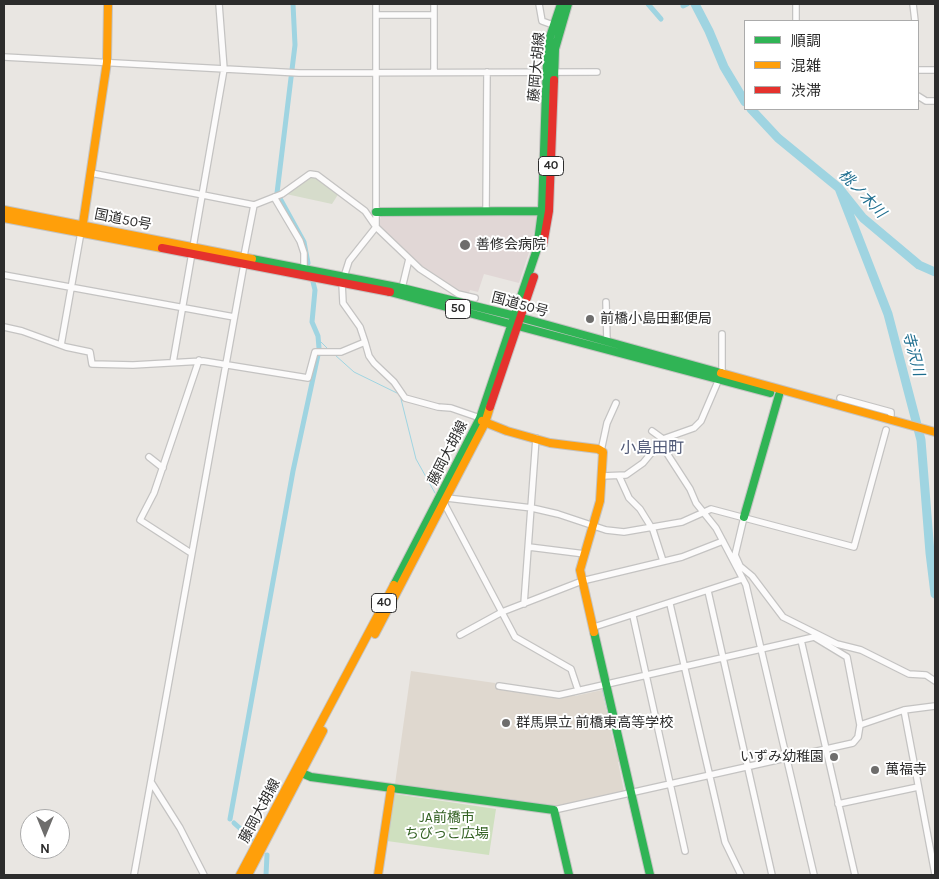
<!DOCTYPE html>
<meta charset="utf-8">
<style>
body{margin:0}
#map{position:relative;width:939px;height:879px;overflow:hidden;background:#e9e6e2;font-family:Karla,"Noto Sans JP",sans-serif}
canvas{display:block}
.frame{position:absolute;inset:0;border:5px solid #2c2c2c;pointer-events:none}
.legend{position:absolute;left:744px;top:20px;width:175px;height:90px;box-sizing:border-box;background:#fff;border:1px solid #ababab;margin:0;padding:6px 9px;list-style:none;font-size:15px;color:#2c2c2c}
.legend li{display:flex;align-items:center;gap:10px;height:25px}
.legend b{width:25px;border:1px solid #ababab}
.north{position:absolute;left:20px;top:809px;width:50px;height:50px;box-sizing:border-box;background:#fff;border:1px solid #ababab;border-radius:50%;rotate:180deg;font-size:14px;font-weight:700;line-height:20px;text-align:center;color:#2c2c2c}
.north::after{content:'';display:block;margin:auto;width:18px;height:22px;background:#6e6d6c;clip-path:polygon(50% 0,100% 100%,50% 72%,0 100%)}
</style>
<div id="map">
<canvas width="939" height="879"></canvas>
<div class="frame"></div>
<ul class="legend">
<li><b style="height:6px;background:#30b455"></b>順調</li>
<li><b style="height:6px;background:#ff9f0a"></b>混雑</li>
<li><b style="height:6px;background:#e5322d"></b>渋滞</li>
</ul>
<div class="north">N</div>
</div>
<script>
const ctx = document.querySelector('canvas').getContext('2d');
ctx.lineJoin = 'round';
function fillPath(path, color) { ctx.fillStyle = color; ctx.fill(path, 'evenodd'); }
const shape = rows => new Path2D(rows.map(r => 'M' + r).join(''));
function stroke(path, color, width, dash) { ctx.strokeStyle = color; ctx.lineWidth = width; ctx.lineCap = dash ? 'butt' : 'round'; ctx.setLineDash(dash || []); ctx.stroke(path); }
function label(font, color, halo, rows, align = 'center') {
  ctx.font = font + ' Karla,"Noto Sans JP",sans-serif'; ctx.lineWidth = 4; ctx.setLineDash([]); ctx.textBaseline = 'middle'; ctx.strokeStyle = halo; ctx.fillStyle = color; for (const [text, x, y, turn = 0] of rows) {
    ctx.save(); ctx.translate(x, y); ctx.rotate((+turn || 0) * Math.PI / 180); ctx.textAlign = isNaN(turn) ? turn : align; if (halo) ctx.strokeText(text, 0, 0); ctx.fillText(text, 0, 0); ctx.restore();
  }
}
fillPath(shape([
 [411,671,495,683,499,688,558,696,574,692,575,696,602,690,615,749,618,749,621,761,618,762,624,791,560,806,395,784]
]), '#dfd8cf');
fillPath(shape([
 [381,216,537,216,532,243,519,283,484,274,478,292,470,290,468,295,457,291,421,267,378,227]
]), '#e1d7d6');
fillPath(shape([
 [395,794,496,809,489,855,387,841]
]), '#cfe0bf');
fillPath(shape([
 [309,176,317,178,339,193,332,204,286,194]
]), '#d6dccb');
stroke(shape([
 [319,340,328,349],
 [335,355,354,372,399,394],
 [401,399,416,459,435,493],
 [453,525,498,611],
 [602,688,617,749],
 [620,761,626,790],
 [628,798,646,875]
]), '#9fd4e1', 1);
stroke(shape([
 [293,4,295,45,277,193,304,242,308,263],
 [648,4,661,19],
 [683,6,687,4],
 [313,282,315,290,312,322,318,336,319,348],
 [230,819,293,471,318,355],
 [234,823,252,839],
 [266,875,267,855]
]), '#9fd4e1', 5);
stroke(shape([
 [695,4,709,31,724,67,745,102],
 [751,109,778,138,839,188,863,218,919,265,935,272],
 [839,188,888,314,921,440,930,553,935,594]
]), '#9fd4e1', 9);
const street = shape([
 [434,4,434,72],
 [539,4,542,21,553,25],
 [913,4,915,21],
 [376,15,434,15],
 [796,21,796,4],
 [4,57,299,73,597,72],
 [918,70,935,70],
 [918,96,926,101,935,101],
 [91,173,254,205,282,194,310,174,317,175,365,211,376,227,420,269,458,294,475,298],
 [274,197,300,241,304,253,304,267],
 [486,212,487,72],
 [244,256,254,205],
 [4,275,234,317],
 [402,288,409,259],
 [606,302,607,341],
 [4,327,22,331,66,347,90,352,92,364,133,365,203,361,308,378,315,352,341,352,365,342,360,327,343,303,342,283,349,261,376,227,376,4],
 [365,342,369,356,374,363,394,382,405,398,438,407,451,408,480,418],
 [61,345,81,232],
 [173,362,224,69,219,4],
 [840,398,891,412,891,415],
 [652,431,663,439,668,455,690,489,696,503,716,528,746,585,814,875],
 [601,451,607,423,616,403],
 [149,457,163,468],
 [602,476,626,475,643,463,663,439,694,428,701,421,722,372,722,334],
 [619,476,629,498,640,509,653,530,663,561],
 [447,498,532,508,558,514,606,530,624,532,682,522,711,509,854,547,886,430],
 [444,503,515,637,571,669,578,690],
 [744,517,735,555,740,566,752,576,783,617,837,644,861,650,909,674,926,675,935,681],
 [529,547,585,554],
 [191,553,140,520,154,493,199,360],
 [708,591,772,875],
 [524,604,536,438],
 [670,604,725,842,741,875],
 [633,616,685,851],
 [594,627,742,579],
 [460,635,502,612,582,581,682,557,723,541],
 [801,640,855,875],
 [499,686,559,695,814,637,847,657,860,725,858,737,853,743,554,810],
 [904,710,935,874],
 [860,725,904,710,935,706],
 [151,782,180,828,204,875],
 [838,804,918,787],
 [134,875,244,264]
]);
const fast = shape([
 [554,80,555,49,568,4],
 [376,212,542,211],
 [252,259,402,288,515,316,721,373],
 [390,292,770,393],
 [744,517,779,395],
 [394,585,480,418,537,249,542,211,547,62,550,37,561,4],
 [594,632,650,875],
 [297,771,311,777,554,810,569,875]
]);
const slow = shape([
 [4,210,252,259],
 [4,218,162,248],
 [82,230,107,62,108,4],
 [721,373,935,432],
 [482,421,507,431,550,443,598,449,603,452,600,501,580,570,594,632],
 [375,634,485,423,490,407],
 [240,875,394,585],
 [248,875,323,731],
 [378,875,391,789]
]);
const jam = shape([
 [543,245,549,211,554,80],
 [162,248,390,292],
 [490,407,534,277]
]);
stroke(street, '#c4c3c2', 8);
stroke(fast, '#c4c3c2', 10);
stroke(slow, '#c4c3c2', 10);
stroke(jam, '#c4c3c2', 10);
stroke(street, '#fcfbfb', 5.5);
stroke(fast, '#30b455', 8);
stroke(slow, '#ff9f0a', 8);
stroke(jam, '#e5322d', 8);
for (const [x, y, r, color] of [
 [465,245,6,"#6e6d6c"],
 [590,319,5,"#6e6d6c"],
 [506,723,5,"#6e6d6c"],
 [834,757,5,"#6e6d6c"],
 [875,770,5,"#6e6d6c"]
]) { const dot = new Path2D(); dot.arc(x, y, r, 0, 2 * Math.PI); ctx.fillStyle = color; ctx.fill(dot); stroke(dot, '#fff', 2); }
for (const [x, y, w] of [
 [551,166,25],
 [458,309,25],
 [384,603,25]
]) { const box = new Path2D(); box.roundRect(x - w / 2, y - 9.5, w, 19, 4); ctx.fillStyle = '#fff'; ctx.fill(box); stroke(box, '#2c2c2c', 1); }
label('bold 12px', '#2c2c2c', null, [
 ["40",551,166],
 ["50",458,309],
 ["40",384,603]
]);
label('14px', '#2c2c2c', '#fff', [
 ["藤岡大胡線",537,67,-85],
 ["国道50号",123,220,11],
 ["国道50号",520,305,15],
 ["藤岡大胡線",448,453,-63],
 ["藤岡大胡線",260,811,-62]
]);
label('14px', '#2c2c2c', '#fff', [
 ["善修会病院",476,245],
 ["前橋小島田郵便局",600,319],
 ["群馬県立 前橋東高等学校",516,723],
 ["いずみ幼稚園",824,757,"right"],
 ["萬福寺",885,770]
], 'left');
label('14px', '#336123', '#fff', [
 ["JA前橋市",447,818],
 ["ちびっこ広場",447,834]
]);
label('italic 15px', '#1d6d8e', '#fff', [
 ["桃ノ木川",862,194,46],
 ["寺沢川",913,354,75]
]);
label('16px', '#515a77', '#fff', [
 ["小島田町",652,448]
]);
</script>
